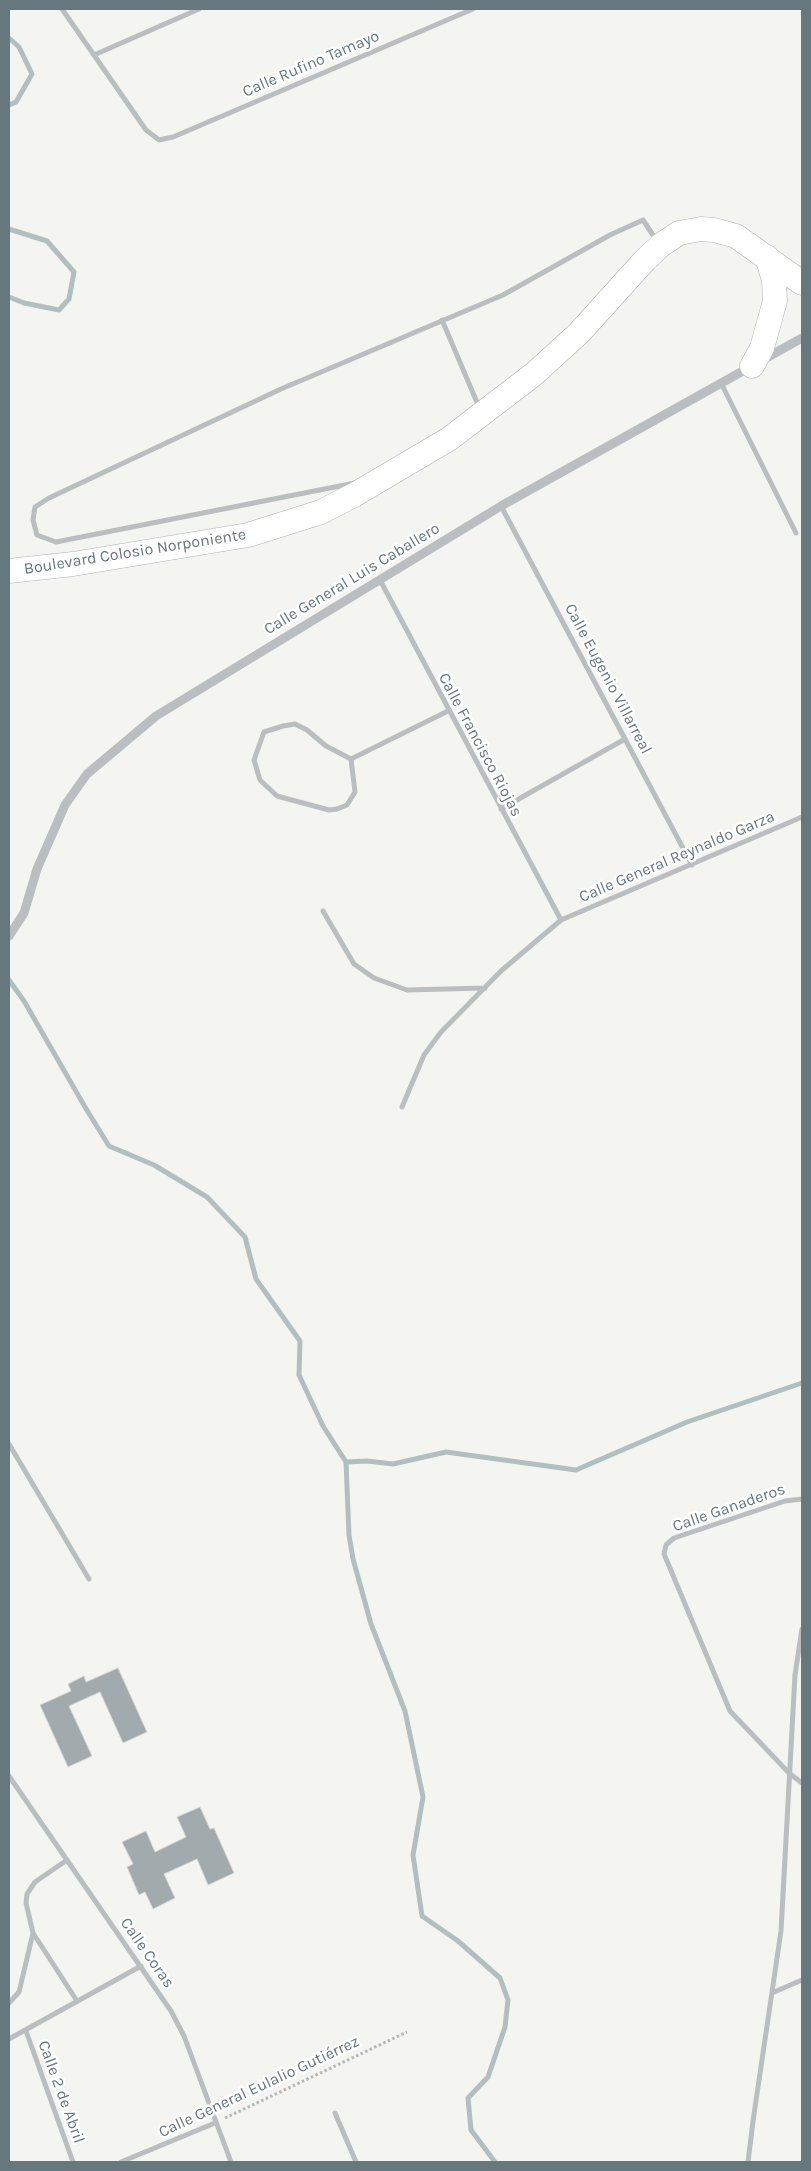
<!DOCTYPE html>
<meta charset="utf-8">
<style>
body{margin:0}
#map{position:relative;width:811px;height:2171px;overflow:hidden;background:#f4f4f1;font-family:Karla,sans-serif}
canvas{display:block}
.frame{position:absolute;inset:0;border:10px solid #67777e;pointer-events:none}
</style>
<div id="map">
<canvas width="811" height="2171"></canvas>
<div class="frame"></div>
</div>
<script>
const ctx = document.querySelector('canvas').getContext('2d');
ctx.lineJoin = 'round';
const shape = rows => new Path2D(rows.map(r => 'M' + r).join(''));
function stroke(path, color, width, dash) { ctx.strokeStyle = color; ctx.lineWidth = width; ctx.lineCap = dash ? 'butt' : 'round'; ctx.setLineDash(dash || []); ctx.stroke(path); }
function fillPath(path, color) { ctx.fillStyle = color; ctx.fill(path, 'evenodd'); }
function label(font, color, halo, rows, align = 'center') {
  ctx.font = font + ' Karla,sans-serif'; ctx.lineWidth = 5; ctx.setLineDash([]); ctx.textBaseline = 'middle'; ctx.strokeStyle = halo; ctx.fillStyle = color; for (const [text, x, y, turn = 0] of rows) {
    ctx.save(); ctx.translate(x, y); ctx.rotate((+turn || 0) * Math.PI / 180); ctx.textAlign = isNaN(turn) ? turn : align; if (halo) ctx.strokeText(text, 0, 0); ctx.fillText(text, 0, 0); ctx.restore();
  }
}
stroke(shape([
 [9,38,19,47,32,74,16,102,9,105],
 [9,229,47,241,74,272,69,299,59,310,24,303,9,297],
 [9,980,24,1001,85,1107,109,1146,154,1165,207,1197,245,1237,256,1279,300,1341,299,1375,323,1426,346,1462,367,1461,393,1464,446,1452,576,1470,687,1422,802,1383],
 [346,1462,349,1535,353,1559,371,1624,405,1711,423,1797,413,1855,422,1916,458,1941,500,1978,508,2000,505,2027,488,2077,468,2098,471,2130,495,2162]
]), '#b2bfc1', 5);
const building = shape([
 [118,1668,147,1732,123,1743,100,1692,69,1706,92,1756,68,1767,40,1705,71,1691,68,1684,84,1676,86,1682,118,1668],
 [200,1807,210,1829,214,1828,234,1873,208,1885,197,1859,164,1874,175,1898,153,1909,145,1892,139,1895,127,1867,133,1864,122,1842,146,1831,155,1852,186,1837,177,1817,200,1807]
]);
fillPath(building, '#a2aaad');
stroke(building, '#d5d5d4', 1);
const secondary = shape([
 [752,366,762,348,775,301,774,280,767,257],
 [9,571,73,564,248,535,321,512,354,495,449,439,534,374,579,333,645,260,661,245,679,233,701,229,714,230,736,236,802,283]
]);
stroke(secondary, '#acb3b5', 25);
stroke(shape([
 [225,2118,407,2032]
]), '#b4b8b9', 3, [2.5, 2.5]);
stroke(shape([
 [62,9,146,130,159,140,173,137,473,9],
 [94,55,199,9],
 [442,320,479,407],
 [721,383,796,533],
 [355,483,56,542,37,535,33,520,35,507,49,498,281,389,503,295,610,235,643,220,657,241],
 [501,506,692,865],
 [380,580,561,920],
 [351,759,355,792,347,805,337,809,329,810,277,796,260,780,254,760,264,732,283,726,295,724,307,730,326,746,351,759,448,711],
 [501,809,625,739],
 [323,911,354,964,374,978,407,990,485,988],
 [402,1107,424,1055,441,1032,501,971,561,920,802,817],
 [9,1444,89,1579],
 [802,1499,785,1501,674,1538,666,1545,664,1554,730,1711,789,1773,802,1783],
 [9,1776,171,2011,184,2036,231,2162],
 [67,1860,35,1882,27,1894,26,1903,33,1933,77,2001],
 [772,1993,802,1980],
 [9,2003,19,1992,33,1933],
 [26,2031,73,2162],
 [9,2039,141,1966],
 [335,2113,356,2162],
 [121,2162,215,2123],
 [748,2162,753,2121,781,1931,795,1675,802,1629]
]), '#babec0', 5);
stroke(shape([
 [9,936,24,913,37,869,65,805,87,774,156,716,501,506,802,338]
]), '#babec0', 9);
stroke(secondary, '#fff', 24);
label('16px', '#67777e', '#fff', [
 ["Calle Rufino Tamayo",311,64,-23],
 ["Boulevard Colosio Norponiente",135,552,-9],
 ["Calle General Luis Caballero",352,579,-31],
 ["Calle Eugenio Villarreal",608,679,62],
 ["Calle Francisco Riojas",480,745,62],
 ["Calle General Reynaldo Garza",677,857,-23],
 ["Calle Ganaderos",729,1508,-19],
 ["Calle Coras",147,1953,55],
 ["Calle General Eulalio Gutiérrez",259,2087,-25],
 ["Calle 2 de Abril",61,2092,70]
]);
</script>
